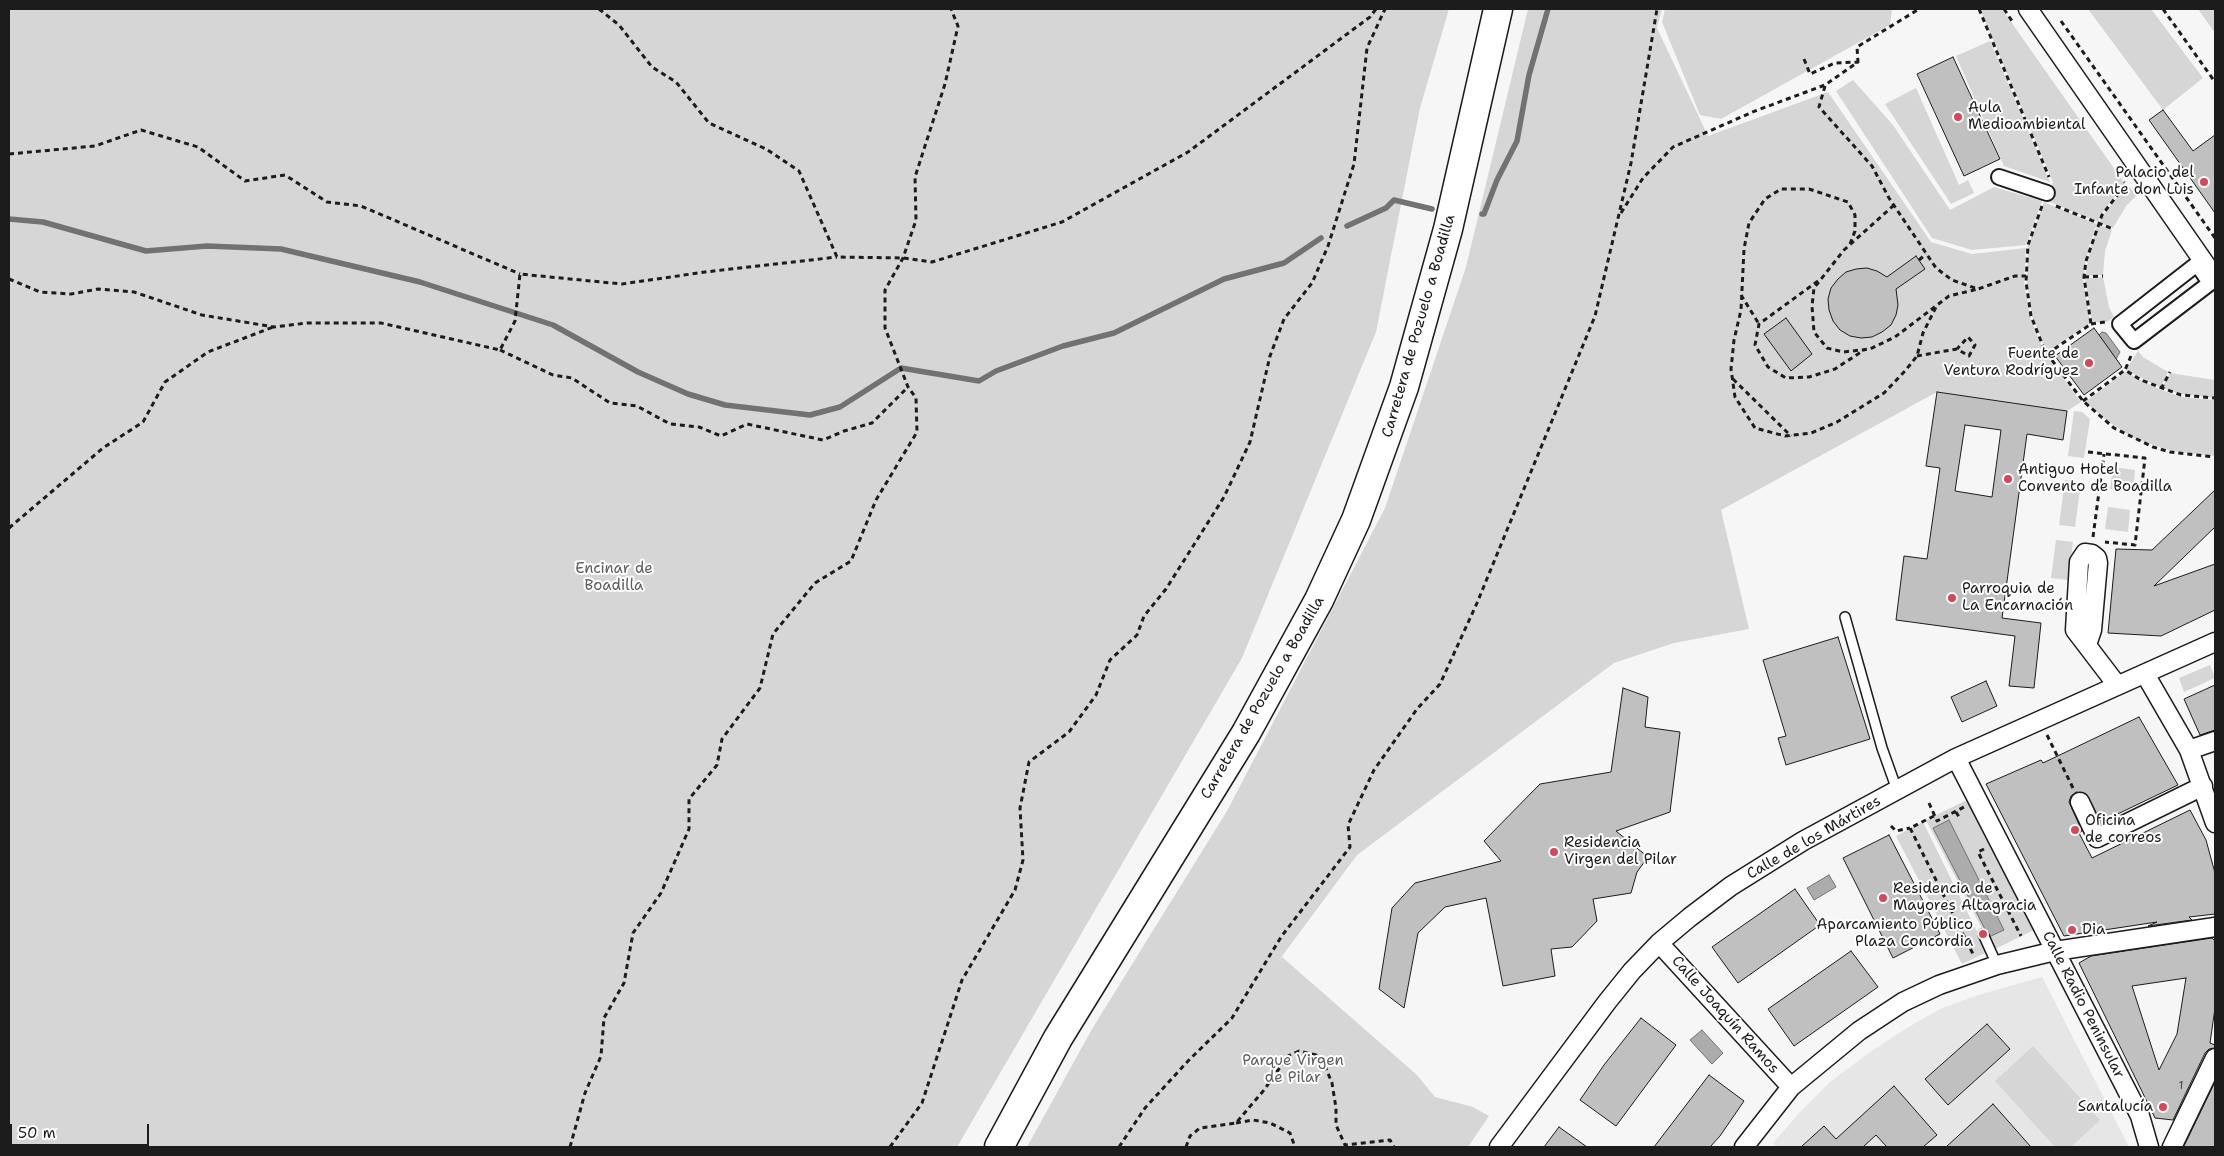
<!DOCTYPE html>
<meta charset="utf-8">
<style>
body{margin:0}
#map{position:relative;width:2224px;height:1156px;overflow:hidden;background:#f6f6f6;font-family:"Shantell Sans",sans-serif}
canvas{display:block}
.frame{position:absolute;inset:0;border:10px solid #1c1c1c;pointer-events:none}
.scale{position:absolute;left:10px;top:1124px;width:139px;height:22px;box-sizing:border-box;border:2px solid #1c1c1c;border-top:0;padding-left:6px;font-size:15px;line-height:18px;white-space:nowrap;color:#1c1c1c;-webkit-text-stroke:4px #fff;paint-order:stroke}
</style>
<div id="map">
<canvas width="2224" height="1156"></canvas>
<div class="frame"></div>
<div class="scale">50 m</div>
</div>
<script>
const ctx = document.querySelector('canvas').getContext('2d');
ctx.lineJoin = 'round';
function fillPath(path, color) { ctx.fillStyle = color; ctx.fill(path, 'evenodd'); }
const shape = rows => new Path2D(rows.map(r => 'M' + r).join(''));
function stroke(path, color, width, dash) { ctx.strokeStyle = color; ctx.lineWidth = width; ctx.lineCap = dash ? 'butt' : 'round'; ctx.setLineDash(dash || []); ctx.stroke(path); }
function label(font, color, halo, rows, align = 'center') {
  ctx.font = font + ' "Shantell Sans",sans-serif'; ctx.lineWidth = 4; ctx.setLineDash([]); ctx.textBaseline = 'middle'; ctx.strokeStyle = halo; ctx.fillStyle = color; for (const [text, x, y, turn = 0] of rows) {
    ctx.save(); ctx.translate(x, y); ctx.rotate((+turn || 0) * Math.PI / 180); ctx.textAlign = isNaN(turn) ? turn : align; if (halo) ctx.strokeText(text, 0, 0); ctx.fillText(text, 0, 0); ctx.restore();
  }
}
fillPath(shape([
 [2042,977,2129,1147,1777,1147,1773,1143,1801,1111,1830,1082,1870,1052,1905,1029,1940,1009,1975,996]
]), '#e6e6e6');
fillPath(shape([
 [9,9,1449,9,1420,108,1376,332,1242,658,957,1147,9,1147],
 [1528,9,1662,9,1657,28,1708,136,1828,92,1931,242,1972,254,2026,248,2024,282,2030,317,2044,352,2081,402,2067,411,1937,392,1721,510,1749,629,1674,643,1614,663,1357,855,1277,963,1282,957,1417,1075,1435,1097,1473,1107,1489,1116,1468,1147,1027,1147,1092,1029,1227,811,1385,508,1466,267],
 [1665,9,1892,9,1890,25,1721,119,1700,115,1662,22],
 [1980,9,2002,9,2125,184,2101,214,2098,222,2045,200,2053,182],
 [2088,9,2151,9,2203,78,2163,110],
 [2198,9,2215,9,2215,33],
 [1990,41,2050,182,2004,166,1956,56],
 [1853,80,1893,125,1950,210,1994,187,2042,201,2026,245,1972,250,1932,238,1836,91],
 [1916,88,1959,185,1968,180,1974,193,1951,204,1885,104],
 [2127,185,2138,194,2126,206,2113,228,2099,223,2103,215],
 [2044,202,2097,224,2089,246,2083,277,2090,323,2047,353,2032,316,2027,282,2028,246],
 [2098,224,2112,230,2105,251,2103,275,2085,276,2091,245],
 [2103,277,2109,307,2114,317,2107,322,2092,322,2085,278],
 [2138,351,2143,357,2168,372,2161,388,2126,370],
 [2125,372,2161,390,2182,397,2215,400,2215,456,2171,451,2134,438,2109,422,2085,402],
 [2170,373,2215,380,2215,398,2181,394,2162,388],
 [2074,411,2082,412,2090,419,2084,458,2068,456],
 [2113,467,2135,470,2133,492,2110,489],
 [2065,480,2081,482,2075,527,2059,525],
 [2108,507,2130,510,2128,532,2105,529],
 [2056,540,2073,542,2068,580,2051,578],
 [2210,665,2215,678,2184,692,2179,678],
 [1971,798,2038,928,1993,950,1926,820],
 [1923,822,1987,952,1962,964,1896,836],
 [2033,1046,2100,1120,2071,1147,2055,1147,1995,1081]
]), '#d6d6d6');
const water = shape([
 [2102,332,2106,333,2120,352,2116,359,2099,335,2102,332],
 [1949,820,2004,930,1989,937,1933,828,1949,820],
 [1829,875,1836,887,1814,900,1807,888,1829,875],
 [1702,1030,1723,1053,1712,1064,1690,1040,1702,1030]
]);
fillPath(water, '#acacac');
stroke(water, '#727272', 1);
stroke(shape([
 [1482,214,1484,214,1497,180,1517,141,1529,75,1548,9],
 [9,219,43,222,146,251,207,246,281,249,420,282,553,325,638,372,688,394,725,405,810,415,840,407,901,368,979,381,996,371,1063,346,1114,333,1224,279,1284,263,1321,238],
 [1347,226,1386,208,1394,200,1432,209]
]), '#727272', 5.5);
const building = shape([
 [1953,57,2000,159,1964,176,1917,74,1953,57],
 [2163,110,2193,151,2215,135,2215,213,2149,120,2163,110],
 [1916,256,1925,269,1896,289,1898,305,1896,315,1891,325,1882,332,1872,337,1861,338,1850,336,1840,330,1833,321,1829,310,1828,299,1831,288,1838,279,1846,272,1856,269,1867,268,1877,271,1887,277,1916,256],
 [1786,318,1812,354,1791,371,1764,334,1786,318],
 [2094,328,2122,367,2084,395,2055,356,2094,328],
 [1937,392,2067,411,2063,440,2027,434,2002,618,2041,623,2034,688,2009,686,2015,636,1896,620,1904,556,1927,559,1940,468,1926,466,1937,392],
 [1965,425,2001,430,1992,497,1955,491,1965,425],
 [2215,490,2215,527,2154,586,2215,564,2215,610,2161,636,2108,633,2116,549,2152,550,2215,490],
 [1838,637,1870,739,1786,765,1778,738,1786,736,1763,660,1838,637],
 [1986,681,1997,706,1962,722,1951,697,1986,681],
 [2215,685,2215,730,2200,735,2184,699,2215,685],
 [1623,688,1648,697,1645,727,1680,732,1670,812,1616,831,1648,857,1637,872,1631,893,1593,899,1597,921,1572,947,1551,949,1555,976,1503,986,1486,898,1445,907,1418,933,1404,1008,1379,989,1392,908,1415,883,1501,861,1484,841,1540,784,1611,772,1623,688],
 [2139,717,2178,785,2101,822,2086,794,2076,792,2071,796,2069,802,2082,831,2079,833,2092,858,2190,810,2206,840,2215,873,2215,914,2189,917,2192,920,2148,926,2157,922,2064,936,1986,784,2041,760,2043,763,2139,717],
 [1889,835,1940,934,1893,958,1843,858,1889,835],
 [1795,889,1820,925,1738,983,1712,947,1795,889],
 [2212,938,2215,941,2215,1008,2210,1043,2215,1045,2215,1048,2209,1049,2205,1053,2173,1120,2155,1118,2079,963,2091,956,2212,938],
 [2186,978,2177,1034,2159,1070,2132,986,2186,978],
 [1851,951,1878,987,1794,1046,1768,1009,1851,951],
 [1641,1018,1676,1045,1616,1126,1580,1100,1604,1065,1641,1018],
 [1987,1024,2010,1049,1948,1105,1925,1079,1987,1024],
 [1709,1075,1744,1101,1720,1136,1710,1147,1654,1147,1709,1075],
 [2215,1082,2215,1147,2185,1147,2184,1146,2215,1082],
 [1894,1086,1937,1135,1923,1147,1887,1147,1876,1135,1863,1147,1801,1147,1824,1126,1836,1139,1894,1086],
 [1993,1104,2031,1147,1946,1147,1993,1104],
 [1559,1127,1587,1147,1544,1147,1559,1127]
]);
fillPath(building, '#c0c0c0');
stroke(building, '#1c1c1c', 1);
const service = shape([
 [1845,617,1882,748,1897,790],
 [1983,934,1997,965]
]);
const pedestrian = shape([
 [1999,177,2047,193],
 [2197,264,2210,283,2134,341,2120,324,2197,264]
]);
const minor = shape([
 [2028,9,2215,278],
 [2087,645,2092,630,2098,563,2097,558,2092,554,2085,553,2079,562,2075,630,2117,685],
 [2145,674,2189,750,2215,823],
 [2189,750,2215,741],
 [1956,758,2140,1116,2149,1147],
 [2080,802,2097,838,2203,786],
 [1659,943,1791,1087],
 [1499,1147,1607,1002,1632,971,1659,943,1690,917,1731,886,1803,841,1956,758,2215,642],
 [1744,1147,1791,1087,1859,1031,1903,1002,1939,985,1997,965,2055,951,2215,927],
 [2172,1147,2215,1058]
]);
const primary = shape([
 [999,1147,1058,1038,1246,733,1319,600,1356,520,1404,387,1448,229,1498,9]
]);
stroke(service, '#1c1c1c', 12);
stroke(pedestrian, '#1c1c1c', 18);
stroke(minor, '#1c1c1c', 21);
stroke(primary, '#1c1c1c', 31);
stroke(shape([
 [599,9,619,25,652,67,676,82,709,123,766,149,799,171,837,257,903,258,932,262,1062,222,1188,152,1370,17,1376,9],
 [1979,9,2049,177],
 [2004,9,2012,21],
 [2163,9,2215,82],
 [2061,21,2215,238],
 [1804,59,1810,74,1835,63,1858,62],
 [1825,86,1819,107,1872,166,1889,198,1936,268,1952,280,1978,289,2015,276,2026,276],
 [9,154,95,146,141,130,198,147,245,181,285,175,327,202,361,206,520,274],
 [1894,205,1844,250,1814,288,1812,306,1814,332,1827,348,1843,352,1870,349,1895,337,1949,296,1978,289],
 [2042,206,2028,245,2026,282,2031,316,2045,351,2083,401,2114,428,2153,447,2170,452,2215,457],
 [2056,206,2113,229],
 [1621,213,1643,178,1673,147,1755,111,1825,85,1858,62,1857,47,1919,9],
 [1850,244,1855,231,1855,215,1848,202,1809,189,1781,189,1765,199,1749,223,1744,249,1741,310,1734,340,1731,369,1735,397,1755,428,1785,436,1811,433,1837,422,1884,393,1905,371,1917,356,1923,333,1936,307],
 [1919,260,1926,254],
 [2084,277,2103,276],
 [9,279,40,292,71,294,98,289,134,292,202,315,274,327,307,323,381,323,500,350,515,321,520,274,622,284,705,272,837,257],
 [1818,281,1759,324,1755,345,1768,367,1786,378,1809,377,1835,369,1864,350],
 [1741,295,1759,324],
 [2091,324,2105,322],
 [500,350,553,375,572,378,610,403,637,406,670,424,699,427,721,436,747,424,823,440,844,431,872,423,908,387],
 [2047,354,2091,324,2084,277,2086,261,2102,215,2126,184,2124,182],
 [1917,356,1957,349,1969,356,1975,345,1968,337,1957,349],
 [2131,356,2125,370,2141,380,2181,395,2215,398],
 [1733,379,1791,436],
 [2161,389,2170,372],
 [2083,401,2125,370],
 [2088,452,2145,458,2135,545,2105,542],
 [9,528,103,448,143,422,165,382,208,352,273,327],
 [2093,537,2104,454],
 [2047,735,2073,788],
 [1929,803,1937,821,1964,807],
 [1956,812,1959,817],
 [1934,816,1910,828,1974,956],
 [1891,826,1896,831,1910,828],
 [1984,849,1978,852,2021,936],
 [1236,1123,1253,1120,1270,1123,1290,1133,1295,1147],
 [570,1147,585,1093,601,1056,604,1018,624,983,633,933,661,893,689,829,689,799,717,765,722,739,760,688,773,634,815,583,851,561,876,500,917,432,916,398,908,387,885,328,885,290,903,258,916,220,915,177,945,84,958,26,951,9],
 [890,1147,922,1103,962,980,1015,890,1023,860,1020,808,1029,762,1069,732,1096,695,1110,660,1137,635,1144,616,1166,589,1224,497,1250,442,1270,356,1284,319,1312,283,1328,246,1354,164,1367,48,1385,9],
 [1119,1147,1145,1108,1188,1061,1232,1018,1281,937,1350,847,1348,825,1374,770,1417,709,1440,684,1477,603,1595,316,1631,163,1657,9],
 [1186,1147,1190,1136,1200,1128,1236,1123,1264,1090,1288,1056,1299,1051,1316,1055,1325,1066,1332,1083,1336,1108,1336,1125,1345,1145,1390,1140,1394,1147]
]), '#1c1c1c', 3, [5, 4]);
stroke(service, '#fff', 9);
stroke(pedestrian, '#fff', 14);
stroke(minor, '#fff', 18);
stroke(primary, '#fff', 28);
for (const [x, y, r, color] of [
 [1958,117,5,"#d1495b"],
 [2204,182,5,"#d1495b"],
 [2089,363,5,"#d1495b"],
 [2008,479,5,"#d1495b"],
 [1952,598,5,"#d1495b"],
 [2075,830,5,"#d1495b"],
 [1554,852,5,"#d1495b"],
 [1883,898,5,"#d1495b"],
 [2072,930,5,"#d1495b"],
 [1983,934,5,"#d1495b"],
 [2163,1107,5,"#d1495b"]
]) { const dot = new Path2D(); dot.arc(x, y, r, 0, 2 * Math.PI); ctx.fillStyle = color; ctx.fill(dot); stroke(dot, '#fff', 2); }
label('12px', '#454545', null, [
 ["1",2181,1086]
]);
label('15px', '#1c1c1c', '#fff', [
 ["Aula",1968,108],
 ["Medioambiental",1968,125],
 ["Palacio del",2194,173,"right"],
 ["Infante don Luis",2194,190,"right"],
 ["Fuente de",2079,354,"right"],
 ["Ventura Rodríguez",2079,371,"right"],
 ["Antiguo Hotel",2018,470],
 ["Convento de Boadilla",2018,487],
 ["Parroquia de",1962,589],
 ["La Encarnación",1962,606],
 ["Oficina",2085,821],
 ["de correos",2085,838],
 ["Residencia",1564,843],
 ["Virgen del Pilar",1564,860],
 ["Residencia de",1893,889],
 ["Mayores Altagracia",1893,906],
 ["Aparcamiento Público",1973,925,"right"],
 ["Plaza Concordia",1973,942,"right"],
 ["Dia",2082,930],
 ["Santalucía",2153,1107,"right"]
], 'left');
label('15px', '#1c1c1c', '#fff', [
 ["Carretera de Pozuelo a Boadilla",1419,326,-74],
 ["Carretera de Pozuelo a Boadilla",1263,698,-60],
 ["Calle de los Mártires",1814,838,-30],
 ["Calle Radio Peninsular",2083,1005,63],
 ["Calle Joaquín Ramos",1725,1015,48]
]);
label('15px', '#5d5d5d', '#fff', [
 ["Encinar de",614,569],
 ["Boadilla",614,586],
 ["Parque Virgen",1293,1061],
 ["de Pilar",1293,1078]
]);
</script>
